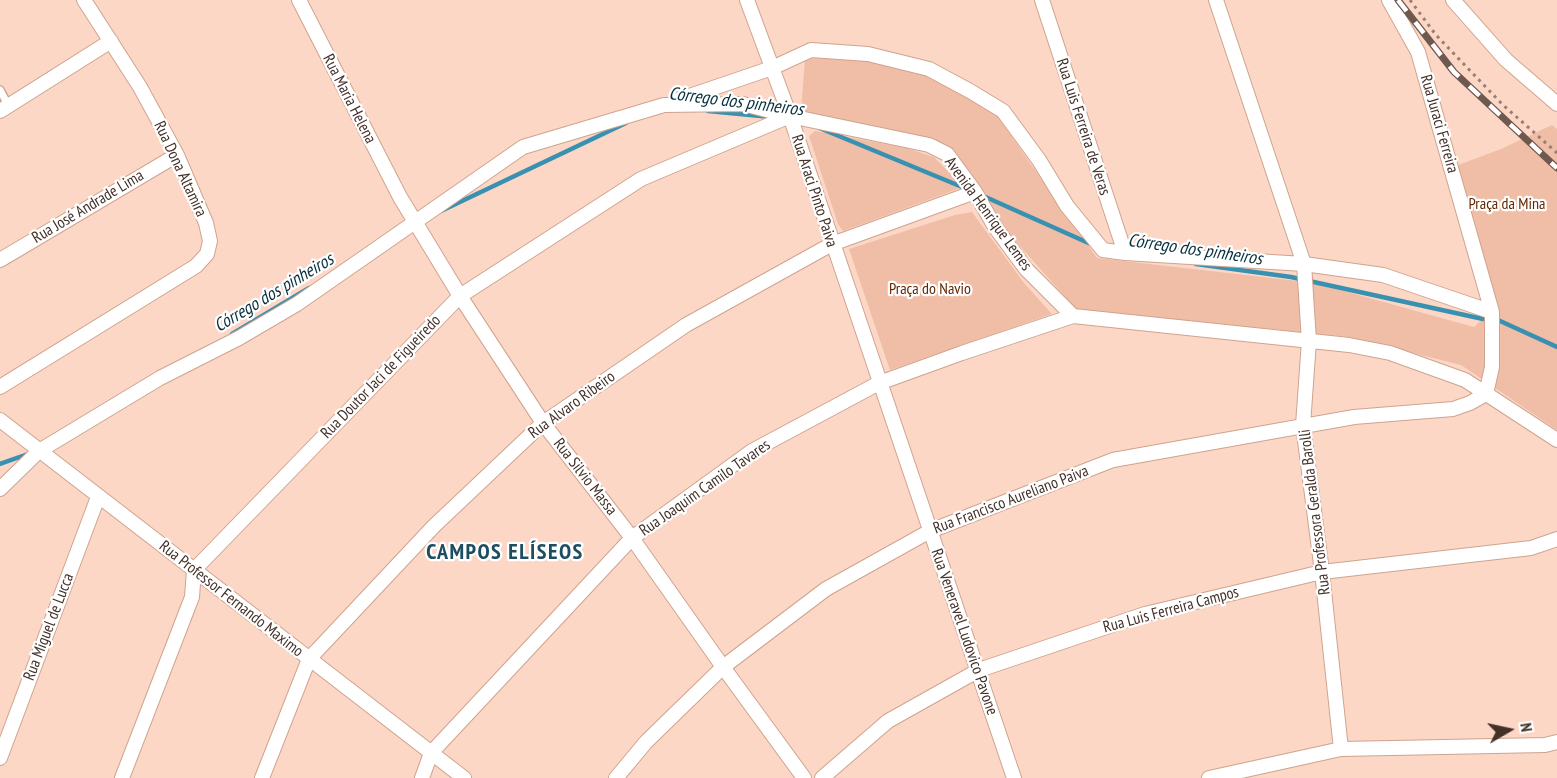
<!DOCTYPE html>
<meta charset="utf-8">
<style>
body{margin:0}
#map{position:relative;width:1557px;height:778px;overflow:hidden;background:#fdd7c6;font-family:"PT Sans Narrow",sans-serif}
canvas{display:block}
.north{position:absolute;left:1479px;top:700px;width:60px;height:60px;-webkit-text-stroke:4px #fff;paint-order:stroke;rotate:81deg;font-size:16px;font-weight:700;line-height:24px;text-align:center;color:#433129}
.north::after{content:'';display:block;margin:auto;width:21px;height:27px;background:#433129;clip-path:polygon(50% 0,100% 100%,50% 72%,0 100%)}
</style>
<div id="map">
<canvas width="1557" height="778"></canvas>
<div class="north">N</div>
</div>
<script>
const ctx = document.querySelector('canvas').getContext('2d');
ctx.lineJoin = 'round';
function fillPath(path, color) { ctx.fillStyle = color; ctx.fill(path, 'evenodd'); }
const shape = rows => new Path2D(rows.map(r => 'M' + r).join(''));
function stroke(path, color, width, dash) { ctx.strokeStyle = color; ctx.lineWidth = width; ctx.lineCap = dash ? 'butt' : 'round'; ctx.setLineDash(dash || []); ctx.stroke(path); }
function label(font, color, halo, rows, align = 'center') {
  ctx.font = font + ' "PT Sans Narrow",sans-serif'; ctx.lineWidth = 4.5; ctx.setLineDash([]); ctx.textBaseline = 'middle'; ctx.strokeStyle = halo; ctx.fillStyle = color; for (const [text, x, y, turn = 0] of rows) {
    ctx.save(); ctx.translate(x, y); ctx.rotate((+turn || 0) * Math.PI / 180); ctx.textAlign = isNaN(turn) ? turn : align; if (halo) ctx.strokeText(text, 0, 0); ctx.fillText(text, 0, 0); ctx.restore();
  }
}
fillPath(shape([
 [872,55,929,69,997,116,1097,258,1315,283,1474,327,1487,315,1445,170,1501,149,1552,125,1557,129,1557,430,1461,365,1349,337,1076,309,1001,225,960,159,936,140,801,111,805,59],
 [815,131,906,148,934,157,963,187,843,231,838,224,809,136],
 [972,212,1024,283,1052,314,890,370,849,249,955,215]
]), '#f0bda6');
stroke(shape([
 [708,111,771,117],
 [817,127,967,189],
 [981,195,1093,245],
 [441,211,626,123],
 [1196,264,1291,277,1483,319,1487,315,1557,347],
 [232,334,309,288],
 [0,464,28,454]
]), '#3991b2', 4.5);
const service = shape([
 [0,90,8,105]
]);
const minor = shape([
 [299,0,400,197,460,296,543,423,632,538,723,667,804,778],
 [747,0,790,116,1014,778],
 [1042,0,1125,253],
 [1216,0,1304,264,1309,341,1303,425,1322,572,1341,749],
 [1453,0,1506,60,1557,104],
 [675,101,772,68,811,50,868,54,929,69,970,91,1003,111,1039,160,1067,206,1103,250,1125,253,1304,264,1383,275,1492,312],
 [0,111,111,41],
 [0,260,177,155],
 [0,387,196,266,207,254,210,241,206,223,177,155,140,87,84,0],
 [0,420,464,778],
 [0,489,39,451,160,378,239,338,297,304,523,147,664,105,743,104,790,116,929,145,947,154,975,192,995,227,1026,269,1073,316,1349,345,1390,353,1465,380,1557,440],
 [0,758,98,497],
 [122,778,192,597,194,570,460,296,641,179,790,116],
 [262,778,309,659,434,526,543,423,686,325,832,244,975,192],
 [422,778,431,753,632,538,752,451,879,383,962,353,1073,316],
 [616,778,646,742,723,667,826,589,930,531,1113,460,1354,417,1453,409,1470,403,1486,394,1492,367,1492,312,1418,52,1389,0],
 [822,778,888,721,979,670,1145,614,1322,572,1531,548,1557,539],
 [1209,778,1341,749,1545,745,1557,742]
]);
stroke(service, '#cfa38e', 10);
stroke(minor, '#cfa38e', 16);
stroke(shape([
 [1410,0,1436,35,1502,104,1557,153]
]), '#9a7e72', 3, [3, 4.5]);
stroke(service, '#fff', 7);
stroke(minor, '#fff', 14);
const rail = shape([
 [1398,0,1454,72,1557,168]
]);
stroke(rail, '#6f584e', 7);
stroke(rail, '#fff', 4.5, [14]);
label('16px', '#433129', '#fff', [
 ["Rua Maria Helena",349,99,63],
 ["Rua Juraci Ferreira",1439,124,74],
 ["Rua Luis Ferreira de Veras",1083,127,72],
 ["Rua Dona Altamira",180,169,65],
 ["Rua Araci Pinto Paiva",814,191,72],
 ["Rua José Andrade Lima",88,207,-31],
 ["Avenida Henrique Lemes",988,214,54],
 ["Rua Doutor Jaci de Figueiredo",381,377,-46],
 ["Rua Alvaro Ribeiro",572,405,-36],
 ["Rua Silvio Massa",585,477,52],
 ["Rua Joaquim Camilo Tavares",705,488,-35],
 ["Rua Francisco Aureliano Paiva",1011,500,-21],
 ["Rua Professora Geralda Barolli",1315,512,-97],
 ["Rua Professor Fernando Maximo",231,599,38],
 ["Rua Luis Ferreira Campos",1171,610,-15],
 ["Rua Miguel de Lucca",49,627,-69],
 ["Rua Veneravel Ludovico Pavone",964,632,71]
]);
label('16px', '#642600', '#fff', [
 ["Praça da Mina",1507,204],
 ["Praça do Navio",930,289]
]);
label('italic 18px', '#06303e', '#fff', [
 ["Córrego dos pinheiros",736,102,7],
 ["Córrego dos pinheiros",1195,250,8],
 ["Córrego dos pinheiros",274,293,-31]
]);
ctx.letterSpacing = '1.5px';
label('bold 22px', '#1d4d60', '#fff', [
 ["CAMPOS ELÍSEOS",505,553]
]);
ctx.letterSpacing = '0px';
</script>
